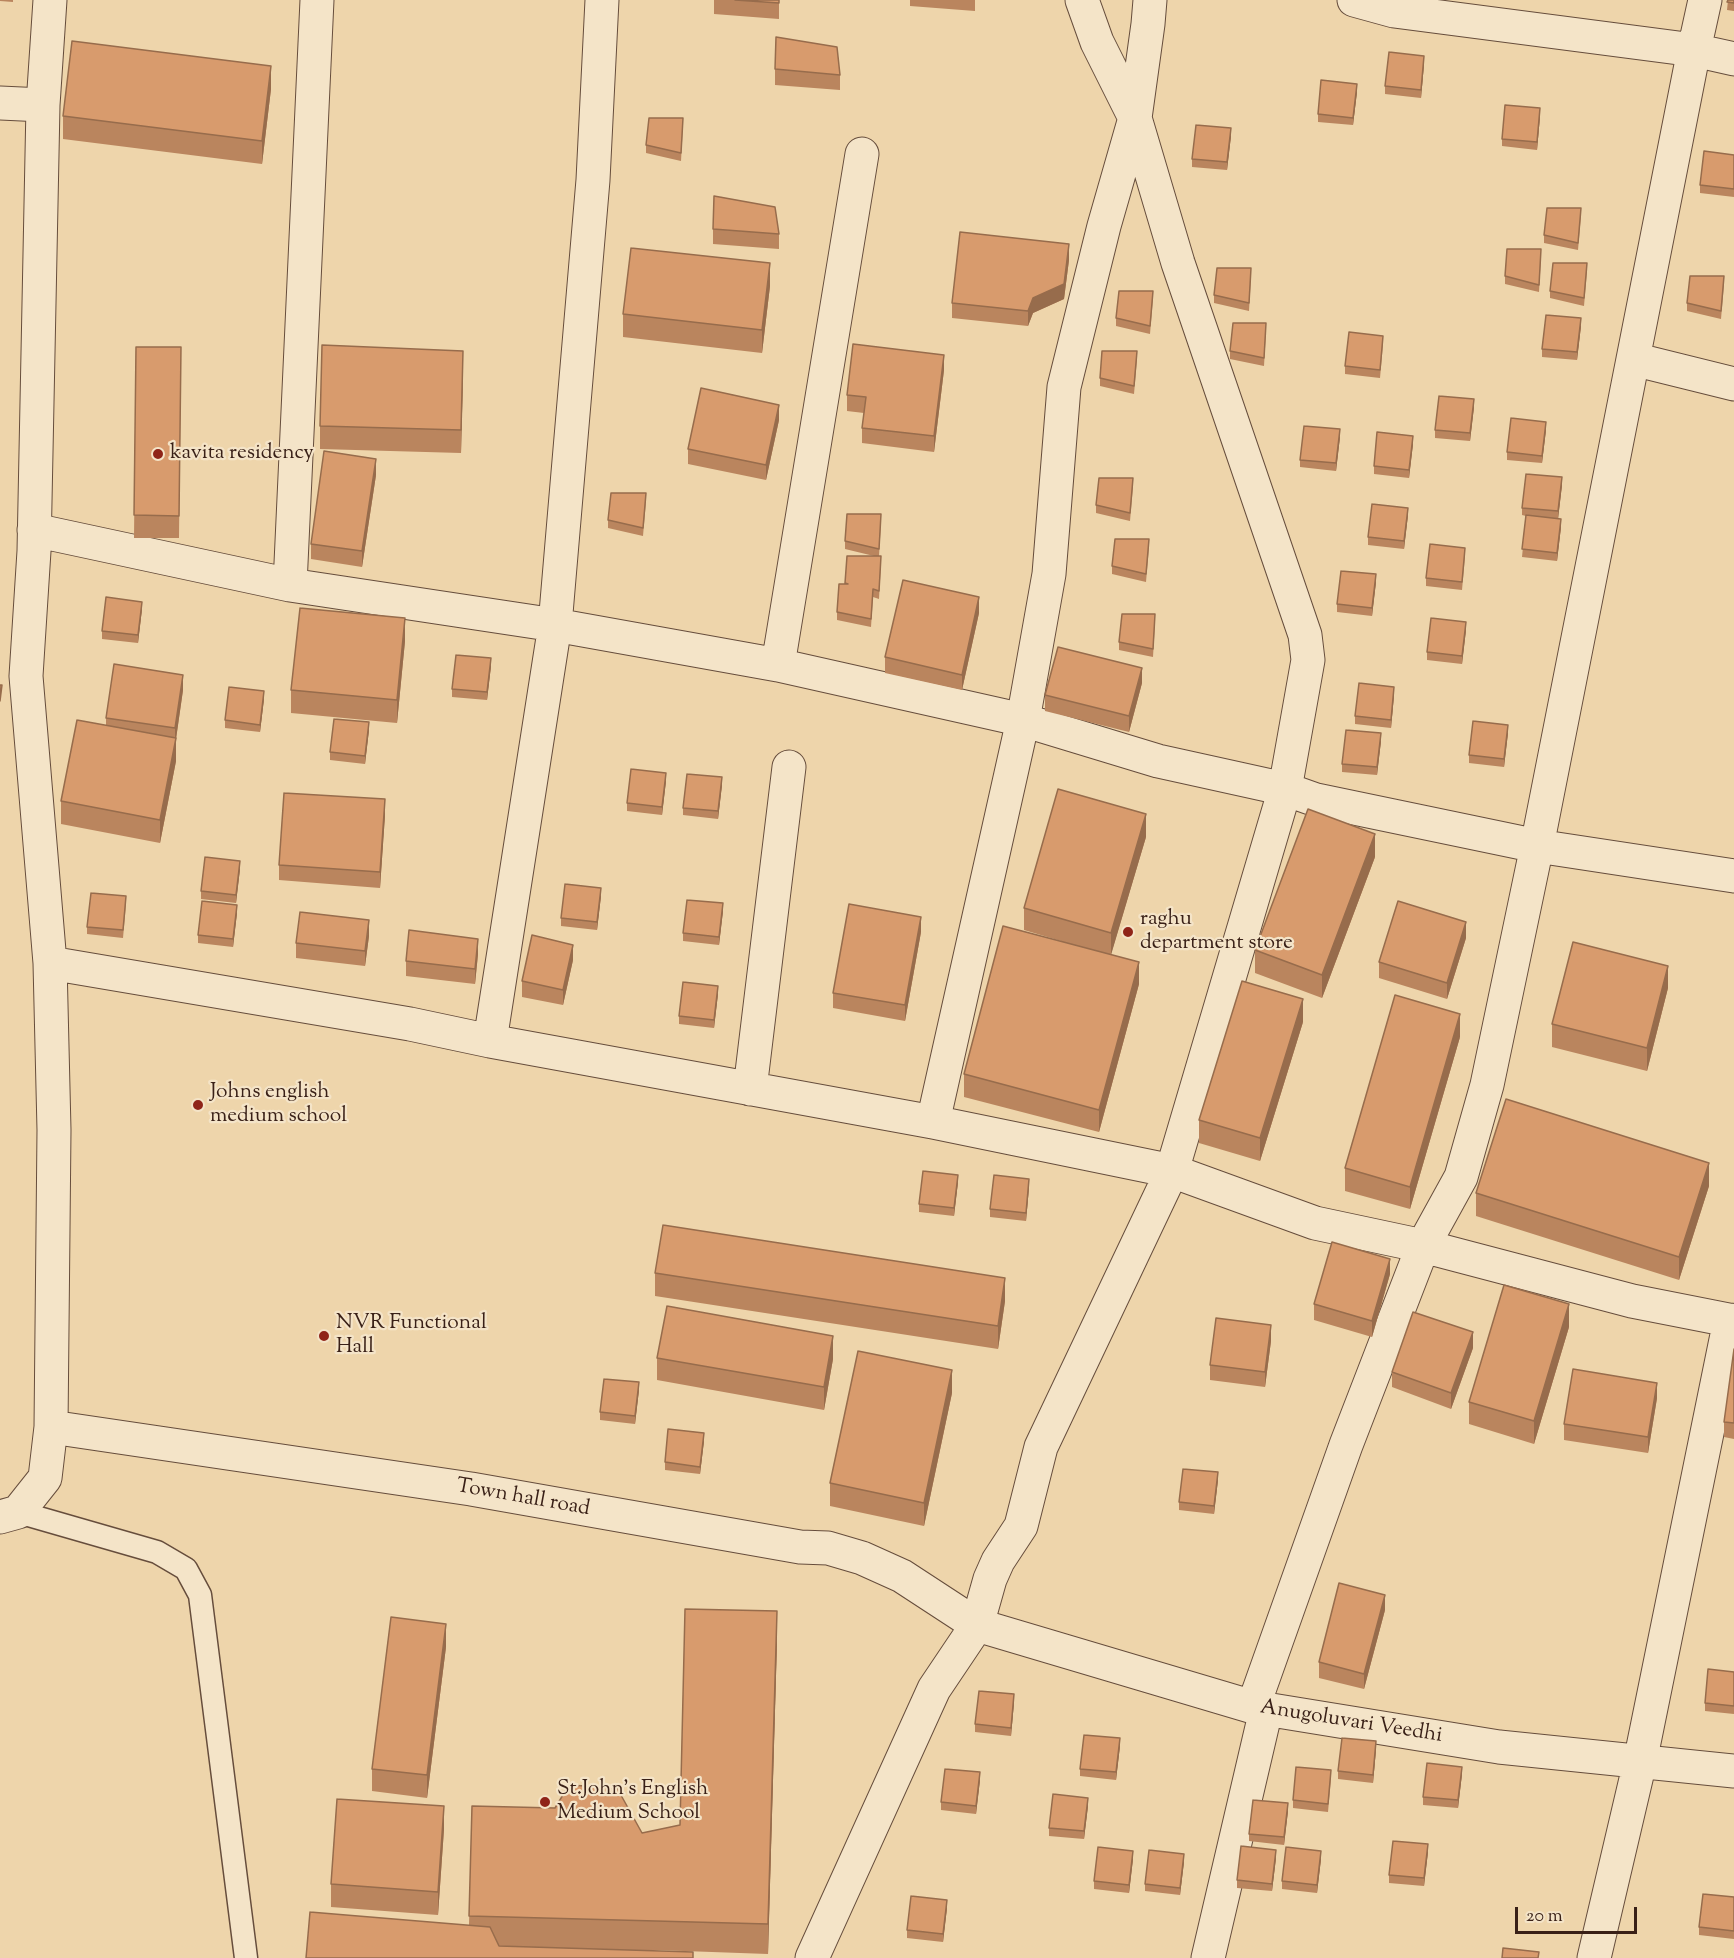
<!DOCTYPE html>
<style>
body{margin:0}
#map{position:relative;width:1734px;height:1958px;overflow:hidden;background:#eed5ab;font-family:"Sorts Mill Goudy",serif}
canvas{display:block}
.scale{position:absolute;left:1515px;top:1907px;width:122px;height:27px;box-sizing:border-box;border:3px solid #392017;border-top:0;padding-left:8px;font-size:18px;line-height:21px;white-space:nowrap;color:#392017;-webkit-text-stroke:4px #f4e4c8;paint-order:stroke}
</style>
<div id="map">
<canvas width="1734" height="1958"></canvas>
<div class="scale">20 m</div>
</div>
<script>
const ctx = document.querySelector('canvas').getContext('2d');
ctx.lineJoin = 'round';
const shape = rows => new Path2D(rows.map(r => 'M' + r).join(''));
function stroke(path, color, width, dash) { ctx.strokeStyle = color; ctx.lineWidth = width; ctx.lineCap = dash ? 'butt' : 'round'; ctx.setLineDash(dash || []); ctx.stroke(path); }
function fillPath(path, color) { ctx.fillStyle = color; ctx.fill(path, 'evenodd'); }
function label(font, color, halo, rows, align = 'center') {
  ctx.font = font + ' "Sorts Mill Goudy",serif'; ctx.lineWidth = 4.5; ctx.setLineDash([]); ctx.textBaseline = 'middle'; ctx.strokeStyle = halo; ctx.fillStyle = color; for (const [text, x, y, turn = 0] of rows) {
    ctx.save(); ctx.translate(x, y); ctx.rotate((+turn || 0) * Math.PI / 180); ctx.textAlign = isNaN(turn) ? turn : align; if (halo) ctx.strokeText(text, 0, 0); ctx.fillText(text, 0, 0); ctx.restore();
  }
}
const service = shape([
 [18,1512,157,1552,186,1569,200,1595,246,1958]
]);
const minor = shape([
 [1705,0,1694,50,1734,59],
 [0,103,43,105],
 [1633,359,1734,384],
 [34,530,290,585,555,625,778,665,1023,720,1158,761,1285,789,1316,800,1537,846,1734,876],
 [290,585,317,0],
 [778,665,862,154],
 [50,963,410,1024,490,1041,933,1122,1172,1171,1315,1223,1423,1246,1632,1301,1734,1321],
 [490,1041,555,625,593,180,602,0],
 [750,1089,789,767],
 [933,1122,1023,720,1049,574,1064,387,1104,226,1135,118,1148,24,1150,0],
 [51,1427,471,1489,800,1547,828,1548,862,1558,902,1576,977,1625,1253,1707,1499,1747,1734,1771],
 [0,1517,18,1512,45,1478,51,1427,54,1130,50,963,26,676,34,551,43,105,50,0],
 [1253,1707,1346,1445,1423,1246,1461,1177,1487,1085,1537,846,1694,50,1394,11,1354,0],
 [812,1958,934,1689,977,1625,990,1579,998,1561,1021,1526,1041,1447,1172,1171,1285,789,1308,660,1305,635,1178,263,1135,118,1097,42,1082,0],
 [1208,1958,1266,1710],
 [1594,1958,1640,1762,1730,1320]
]);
stroke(service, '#664d3c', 25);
stroke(minor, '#664d3c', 35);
stroke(service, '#f4e4c8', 22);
stroke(minor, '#f4e4c8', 33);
fillPath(shape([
 [0,0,13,0,13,2,0,1],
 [714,0,779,0,779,19,714,14],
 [910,0,975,0,975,11,910,6],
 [1728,0,1734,0,1734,11,1727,10],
 [1424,64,1421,98,1385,94,1385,86],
 [775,69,840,75,840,90,775,85],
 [271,89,262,164,63,139,63,116],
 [1357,92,1353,125,1318,122,1318,114],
 [1540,116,1537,150,1502,146,1502,139],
 [683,125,681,161,646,153,646,145],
 [1231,136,1227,170,1192,167,1192,159],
 [1734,155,1734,197,1700,193,1700,185],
 [1581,215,1578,250,1544,243,1544,235],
 [713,229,779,234,779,249,713,244],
 [1541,257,1539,292,1505,284,1505,276],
 [1069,260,1064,299,1033,313,1028,326,952,318,952,303],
 [1587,271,1584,306,1550,298,1550,291],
 [1251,276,1249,311,1214,303,1214,295],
 [1724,284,1721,319,1687,311,1687,303],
 [770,286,762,353,623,337,623,314],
 [1153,298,1150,334,1116,326,1116,318],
 [1581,326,1577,360,1542,357,1542,349],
 [1266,331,1264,366,1230,359,1230,351],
 [1383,344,1380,378,1345,374,1345,366],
 [136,347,181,347,179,538,134,538],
 [1137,359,1134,394,1100,386,1100,378],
 [944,370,934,452,862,443,862,428,864,413,847,411,847,395],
 [463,374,461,453,320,449,320,426],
 [1474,407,1470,441,1435,438,1435,430],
 [779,420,766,480,688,464,688,449],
 [1546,430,1542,463,1507,460,1507,452],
 [1340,437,1336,471,1300,467,1300,460],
 [1413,444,1409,478,1374,474,1374,466],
 [376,475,362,567,311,559,311,544],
 [1562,485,1558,519,1561,527,1557,561,1522,557,1526,516,1522,515,1522,508],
 [1133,486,1130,521,1096,513,1096,505],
 [646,501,643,536,608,528,608,520],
 [1408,515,1404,549,1368,545,1368,537],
 [881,522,879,556,881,563,879,599,873,597,871,627,837,620,837,612,845,584,847,556,874,556,845,549,845,541],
 [1149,547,1146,582,1112,574,1112,566],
 [1465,556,1462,590,1426,586,1426,578],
 [1376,582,1372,616,1337,612,1337,604],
 [142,609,138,643,102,639,102,631],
 [979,613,962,690,885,673,885,657],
 [1155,622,1153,657,1119,650,1119,642],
 [1466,630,1462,664,1427,660,1427,652],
 [405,641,397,723,291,713,291,690],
 [491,666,487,700,452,697,452,689],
 [1142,683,1129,732,1045,711,1045,695],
 [183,690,176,739,176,761,160,843,61,824,61,801,106,725,106,718],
 [1394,695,1391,728,1355,724,1355,716],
 [264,699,260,732,225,728,225,720],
 [369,730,365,764,330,760,330,752],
 [1508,733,1504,767,1469,763,1469,755],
 [1381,741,1377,775,1342,772,1342,764],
 [666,781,662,815,627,811,627,803],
 [722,785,718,819,683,815,683,808],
 [385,815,380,888,279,880,279,865],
 [1146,837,1111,954,1139,984,1099,1132,964,1097,964,1074,1061,941,1024,930,1024,908],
 [1375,857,1322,998,1255,973,1255,950],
 [240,869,236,903,201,899,201,891],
 [601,896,597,930,561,926,561,918],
 [126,904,123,938,87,934,87,927],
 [723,911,719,945,683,941,683,933],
 [237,913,233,947,198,943,198,935],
 [921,932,905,1021,833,1008,833,993],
 [369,936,365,966,296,958,296,943],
 [1466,938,1447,999,1379,978,1379,962],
 [478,954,475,984,406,976,406,961],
 [573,960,563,1005,522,997,522,981],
 [1668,988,1647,1071,1552,1047,1552,1024],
 [718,994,714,1028,679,1024,679,1016],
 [1303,1022,1260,1161,1199,1143,1199,1120],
 [1460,1037,1410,1209,1345,1191,1345,1168],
 [958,1182,954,1216,919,1212,919,1204],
 [1709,1186,1679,1280,1476,1216,1476,1193],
 [1029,1187,1026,1221,990,1217,990,1209],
 [655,1273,1005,1301,998,1349,655,1296],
 [1390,1274,1372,1337,1314,1320,1314,1304],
 [1569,1327,1534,1444,1469,1424,1469,1402],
 [1271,1341,1265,1387,1210,1380,1210,1365],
 [1473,1348,1451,1409,1392,1387,1392,1372],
 [1734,1349,1734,1439,1724,1437,1724,1422],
 [657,1358,833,1359,824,1410,657,1380],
 [639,1390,635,1424,600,1420,600,1412],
 [952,1393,924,1526,830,1506,830,1483],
 [1657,1398,1648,1453,1564,1440,1564,1424],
 [704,1441,700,1474,665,1470,665,1462],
 [1218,1480,1214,1514,1179,1510,1179,1502],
 [1385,1610,1364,1689,1319,1678,1319,1662],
 [777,1641,768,1954,656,1950,306,1958,469,1925,472,1806,642,1833,680,1825],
 [446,1647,427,1798,372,1791,372,1769],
 [1734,1672,1734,1714,1705,1711,1705,1703],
 [1014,1702,1011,1736,975,1732,975,1724],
 [1120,1746,1116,1780,1080,1776,1080,1769],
 [1376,1749,1373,1783,1338,1779,1338,1771],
 [1462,1774,1458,1808,1423,1805,1423,1797],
 [1331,1778,1328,1812,1293,1808,1293,1800],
 [980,1780,976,1814,941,1810,941,1802],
 [1088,1806,1084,1839,1049,1836,1049,1828],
 [1288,1811,1284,1845,1249,1841,1249,1834],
 [444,1829,438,1915,331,1907,331,1884],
 [1428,1852,1424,1886,1389,1883,1389,1875],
 [1276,1858,1272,1891,1237,1888,1237,1880],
 [1133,1859,1129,1893,1094,1889,1094,1881],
 [1321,1859,1317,1893,1282,1889,1282,1881],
 [1184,1862,1180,1895,1145,1891,1145,1884],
 [1734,1897,1734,1939,1699,1935,1699,1927],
 [947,1908,943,1942,907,1938,907,1930]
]), '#ba855e');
fillPath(shape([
 [1424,56,1424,64,1421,98,1421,90],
 [271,66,271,89,262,164,262,141],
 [1357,84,1357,92,1353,125,1353,118],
 [1540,108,1540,116,1537,150,1537,142],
 [1231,128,1231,136,1227,170,1227,162],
 [1069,244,1069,260,1064,299,1033,313,1028,326,1028,311,1033,298],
 [770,263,770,286,762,353,762,330],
 [1581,318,1581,326,1577,360,1577,352],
 [463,351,463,374,461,453,461,430],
 [944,355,944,370,934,452,934,436],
 [1474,399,1474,407,1470,441,1470,433],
 [779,405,779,420,766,480,766,465],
 [1546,422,1546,430,1542,463,1542,456],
 [1340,429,1340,437,1336,471,1336,463],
 [1413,436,1413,444,1409,478,1409,470],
 [376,459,376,475,362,567,362,551],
 [1562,477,1562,485,1558,519,1558,511],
 [1408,508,1408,515,1404,549,1404,541],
 [1561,519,1561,527,1557,561,1557,553],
 [1376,574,1376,582,1372,616,1372,608],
 [979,597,979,613,962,690,962,675],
 [142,602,142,609,138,643,138,635],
 [405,618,405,641,397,723,397,700],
 [1466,622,1466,630,1462,664,1462,656],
 [491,658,491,666,487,700,487,692],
 [1142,668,1142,683,1129,732,1129,716],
 [183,675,183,690,176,739,176,761,160,843,160,820,175,741,175,728],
 [1394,687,1394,695,1391,728,1391,720],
 [264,691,264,699,260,732,260,725],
 [369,722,369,730,365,764,365,756],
 [1508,725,1508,733,1504,767,1504,759],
 [1381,733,1381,741,1377,775,1377,767],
 [666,773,666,781,662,815,662,807],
 [722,777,722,785,718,819,718,811],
 [385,799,385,815,380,888,380,872],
 [1146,814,1146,837,1111,955,1111,933],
 [1375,834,1375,857,1322,998,1322,975],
 [240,861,240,869,236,903,236,895],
 [601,888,601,896,597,930,597,922],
 [723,903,723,911,719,945,719,937],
 [237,905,237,913,233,947,233,939],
 [921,917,921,932,905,1021,905,1005],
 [369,920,369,936,365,966,365,951],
 [1466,922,1466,938,1447,999,1447,983],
 [478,939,478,954,475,984,475,969],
 [573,945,573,960,563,1005,563,990],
 [1139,962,1139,984,1099,1132,1099,1110],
 [1668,966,1668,988,1647,1071,1647,1048],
 [718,986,718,994,714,1028,714,1020],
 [1303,999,1303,1022,1260,1161,1260,1138],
 [1460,1014,1460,1037,1410,1209,1410,1187],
 [1709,1163,1709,1186,1679,1280,1679,1257],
 [958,1175,958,1182,954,1216,954,1208],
 [1029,1179,1029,1187,1026,1221,1026,1213],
 [1390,1259,1390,1274,1372,1337,1372,1321],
 [1005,1278,1005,1301,998,1349,998,1326],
 [1569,1304,1569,1327,1534,1444,1534,1421],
 [1271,1325,1271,1341,1265,1387,1265,1372],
 [1473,1332,1473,1348,1451,1409,1451,1393],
 [833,1336,833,1359,824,1410,824,1387],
 [952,1370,952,1393,924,1526,924,1503],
 [639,1382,639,1390,635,1424,635,1416],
 [1657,1383,1657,1398,1648,1453,1648,1437],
 [704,1433,704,1441,700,1474,700,1467],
 [1218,1472,1218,1480,1214,1514,1214,1506],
 [1385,1595,1385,1610,1364,1689,1364,1674],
 [777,1611,777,1641,768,1954,768,1924],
 [446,1624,446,1647,427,1798,427,1775],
 [1014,1694,1014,1702,1011,1736,1011,1728],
 [1120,1738,1120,1746,1116,1780,1116,1772],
 [1376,1741,1376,1749,1373,1783,1373,1775],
 [1462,1767,1462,1774,1458,1808,1458,1800],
 [980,1772,980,1780,976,1814,976,1806],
 [1088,1798,1088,1806,1084,1839,1084,1831],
 [1288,1803,1288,1811,1284,1845,1284,1837],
 [444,1806,444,1829,438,1915,438,1892],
 [1428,1844,1428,1852,1424,1886,1424,1878],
 [1276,1850,1276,1858,1272,1891,1272,1884],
 [1133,1851,1133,1859,1129,1893,1129,1885],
 [1321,1851,1321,1859,1317,1893,1317,1885],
 [1184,1854,1184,1862,1180,1895,1180,1888],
 [947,1900,947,1908,943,1942,943,1934]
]), '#976c4c');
const building = shape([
 [735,0,779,0,779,3,735,0],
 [1728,0,1734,0,1734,3,1727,2,1728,0],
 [776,37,837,47,840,75,775,69,776,37],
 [72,41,271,66,262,141,63,116,72,41],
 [1389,52,1424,56,1421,90,1385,86,1389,52],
 [1321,80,1357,84,1353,118,1318,114,1321,80],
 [1505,105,1540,108,1537,142,1502,139,1505,105],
 [649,118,683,118,681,153,646,145,649,118],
 [1196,125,1231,128,1227,162,1192,159,1196,125],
 [1704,151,1734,155,1734,189,1700,185,1704,151],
 [714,196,775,207,779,234,713,229,714,196],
 [1547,208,1581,208,1578,243,1544,235,1547,208],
 [960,232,1069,244,1064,284,1033,298,1028,311,952,303,960,232],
 [631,248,770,263,762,330,623,314,631,248],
 [1507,249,1541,249,1539,285,1505,276,1507,249],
 [1553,263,1587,263,1584,298,1550,291,1553,263],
 [1217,268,1251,268,1249,303,1214,295,1217,268],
 [1690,276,1724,276,1721,311,1687,303,1690,276],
 [1119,291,1153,291,1150,326,1116,318,1119,291],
 [1546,315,1581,318,1577,352,1542,349,1546,315],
 [1233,323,1266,323,1264,358,1230,351,1233,323],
 [1349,332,1383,336,1380,370,1345,366,1349,332],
 [853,344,944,355,934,436,862,428,866,397,847,395,853,344],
 [322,345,463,351,461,430,320,426,322,345],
 [136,347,181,347,179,516,134,515,136,347],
 [1102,351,1137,351,1134,386,1100,378,1102,351],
 [701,388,779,405,766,465,688,449,701,388],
 [1439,396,1474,399,1470,433,1435,430,1439,396],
 [1511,418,1546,422,1542,456,1507,452,1511,418],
 [1304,426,1340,429,1336,463,1300,460,1304,426],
 [1377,432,1413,436,1409,470,1374,466,1377,432],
 [324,451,376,459,362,551,311,544,324,451],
 [1526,474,1562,477,1558,511,1522,508,1526,474],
 [1099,478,1133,478,1130,513,1096,505,1099,478],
 [611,493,646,493,643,528,608,520,611,493],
 [1372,504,1408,508,1404,541,1368,537,1372,504],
 [847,514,881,514,879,549,845,541,847,514],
 [1526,515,1561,519,1557,553,1522,549,1526,515],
 [1115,539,1149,539,1146,574,1112,566,1115,539],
 [1430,544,1465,548,1462,582,1426,578,1430,544],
 [847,556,881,556,879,591,873,589,871,619,837,612,839,584,848,584,845,583,847,556],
 [1341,571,1376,574,1372,608,1337,604,1341,571],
 [903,580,979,597,962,675,885,657,903,580],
 [106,597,142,602,138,635,102,631,106,597],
 [300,608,405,618,397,700,291,690,300,608],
 [1122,614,1155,614,1153,649,1119,642,1122,614],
 [1431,618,1466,622,1462,656,1427,652,1431,618],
 [1058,647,1142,668,1129,716,1045,695,1058,647],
 [456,655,491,658,487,692,452,689,456,655],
 [114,664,183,675,175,728,106,718,114,664],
 [1359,683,1394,687,1391,720,1355,716,1359,683],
 [0,685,2,685,0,701,0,685],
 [229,687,264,691,260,725,225,720,229,687],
 [334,719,369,722,365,756,330,752,334,719],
 [77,720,176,738,160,820,61,801,77,720],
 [1473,721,1508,725,1504,759,1469,755,1473,721],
 [1346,730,1381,733,1377,767,1342,764,1346,730],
 [631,769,666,773,662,807,627,803,631,769],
 [687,774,722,777,718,811,683,808,687,774],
 [1058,789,1146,814,1111,933,1024,908,1058,789],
 [284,793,385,799,380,872,279,865,284,793],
 [1308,809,1375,834,1322,975,1255,950,1308,809],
 [205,857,240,861,236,895,201,891,205,857],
 [565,884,601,888,597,922,561,918,565,884],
 [91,893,126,896,123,930,87,927,91,893],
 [687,900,723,903,719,937,683,933,687,900],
 [202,901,237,905,233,939,198,935,202,901],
 [1398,901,1466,922,1447,983,1379,962,1398,901],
 [849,904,921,917,905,1005,833,993,849,904],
 [300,912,369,920,365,951,296,943,300,912],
 [1003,926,1139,962,1099,1110,964,1074,1003,926],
 [409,930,478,939,475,969,406,961,409,930],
 [532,935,573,945,563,990,522,981,532,935],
 [1573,942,1668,966,1647,1048,1552,1024,1573,942],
 [1242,981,1303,999,1260,1138,1199,1120,1242,981],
 [683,982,718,986,714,1020,679,1016,683,982],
 [1395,995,1460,1014,1410,1187,1345,1168,1395,995],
 [1506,1099,1709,1163,1679,1257,1476,1193,1506,1099],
 [923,1171,958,1175,954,1208,919,1204,923,1171],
 [994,1175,1029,1179,1026,1213,990,1209,994,1175],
 [663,1225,1005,1278,998,1326,655,1273,663,1225],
 [1332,1242,1390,1259,1372,1321,1314,1304,1332,1242],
 [1504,1285,1569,1304,1534,1421,1469,1402,1504,1285],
 [667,1306,833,1336,824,1387,657,1358,667,1306],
 [1413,1312,1473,1332,1451,1393,1392,1372,1413,1312],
 [1216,1318,1271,1325,1265,1372,1210,1365,1216,1318],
 [1734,1349,1734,1423,1724,1422,1734,1349],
 [858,1351,952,1370,924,1503,830,1483,858,1351],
 [1573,1369,1657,1383,1648,1437,1564,1424,1573,1369],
 [604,1379,639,1382,635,1416,600,1412,604,1379],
 [668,1429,704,1433,700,1467,665,1462,668,1429],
 [1183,1469,1218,1472,1214,1506,1179,1502,1183,1469],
 [1339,1583,1385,1595,1364,1674,1319,1662,1339,1583],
 [685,1609,777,1611,768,1924,469,1916,472,1806,555,1808,569,1785,617,1788,642,1833,680,1825,685,1609],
 [391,1617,446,1624,427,1775,372,1769,391,1617],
 [1708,1669,1734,1672,1734,1706,1705,1703,1708,1669],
 [979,1691,1014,1694,1011,1728,975,1724,979,1691],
 [1084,1735,1120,1738,1116,1772,1080,1769,1084,1735],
 [1342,1738,1376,1741,1373,1775,1338,1771,1342,1738],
 [1427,1763,1462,1767,1458,1800,1423,1797,1427,1763],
 [1296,1767,1331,1770,1328,1804,1293,1800,1296,1767],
 [945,1769,980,1772,976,1806,941,1802,945,1769],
 [1053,1794,1088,1798,1084,1831,1049,1828,1053,1794],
 [337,1799,444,1806,438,1892,331,1884,337,1799],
 [1253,1800,1288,1803,1284,1837,1249,1834,1253,1800],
 [1393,1841,1428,1844,1424,1878,1389,1875,1393,1841],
 [1241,1846,1276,1850,1272,1884,1237,1880,1241,1846],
 [1098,1847,1133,1851,1129,1885,1094,1881,1098,1847],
 [1286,1847,1321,1851,1317,1885,1282,1881,1286,1847],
 [1149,1850,1184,1854,1180,1888,1145,1884,1149,1850],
 [1703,1894,1734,1897,1734,1931,1699,1927,1703,1894],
 [911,1896,947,1900,943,1934,907,1930,911,1896],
 [310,1912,490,1927,499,1946,693,1952,693,1958,306,1958,310,1912],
 [1503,1948,1539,1952,1538,1958,1502,1958,1503,1948]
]);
fillPath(building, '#d89b6d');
stroke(building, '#976c4c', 1.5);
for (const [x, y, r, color] of [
 [158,454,6,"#8f2418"],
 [1128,932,6,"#8f2418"],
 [198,1105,6,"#8f2418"],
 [324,1336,6,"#8f2418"],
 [545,1802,6,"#8f2418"]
]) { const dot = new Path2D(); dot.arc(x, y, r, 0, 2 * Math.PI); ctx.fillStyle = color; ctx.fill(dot); stroke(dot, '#f4e4c8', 2); }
label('21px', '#392017', '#f4e4c8', [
 ["kavita residency",170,454],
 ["raghu",1140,920],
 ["department store",1140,944],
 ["Johns english",210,1093],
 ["medium school",210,1117],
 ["NVR Functional",336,1324],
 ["Hall",336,1348],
 ["St.John's English",557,1790],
 ["Medium School",557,1814]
], 'left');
label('21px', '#392017', '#f4e4c8', [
 ["Town hall road",523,1499,10],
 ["Anugoluvari Veedhi",1351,1723,9]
]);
</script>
